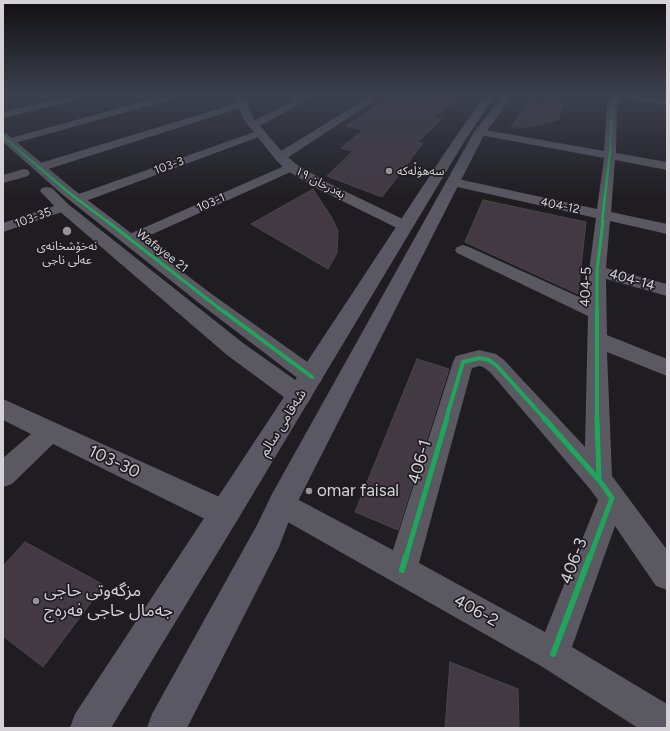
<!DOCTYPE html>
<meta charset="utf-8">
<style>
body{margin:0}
#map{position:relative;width:670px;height:731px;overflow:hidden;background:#1f1d21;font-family:Figtree,sans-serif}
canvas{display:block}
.frame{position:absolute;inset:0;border:4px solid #d4d2d6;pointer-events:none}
</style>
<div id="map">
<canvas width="670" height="731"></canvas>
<div class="frame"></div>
</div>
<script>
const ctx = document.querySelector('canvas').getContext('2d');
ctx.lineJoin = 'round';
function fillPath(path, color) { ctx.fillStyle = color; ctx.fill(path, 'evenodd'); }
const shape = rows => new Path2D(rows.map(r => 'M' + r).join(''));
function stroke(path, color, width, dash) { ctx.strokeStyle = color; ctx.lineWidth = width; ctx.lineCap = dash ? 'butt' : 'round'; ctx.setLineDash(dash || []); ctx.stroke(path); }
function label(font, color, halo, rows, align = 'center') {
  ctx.font = font + ' Figtree,"Noto Sans Arabic",sans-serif'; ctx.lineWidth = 3.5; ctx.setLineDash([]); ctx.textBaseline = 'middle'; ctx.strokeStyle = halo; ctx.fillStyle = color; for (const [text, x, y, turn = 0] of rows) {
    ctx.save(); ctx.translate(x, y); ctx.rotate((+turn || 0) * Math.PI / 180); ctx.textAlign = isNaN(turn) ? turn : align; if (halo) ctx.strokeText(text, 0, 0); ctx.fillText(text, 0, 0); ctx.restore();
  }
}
const building = shape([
 [389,97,459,97,435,118,441,119,418,142,423,143,382,197,327,176,353,151,341,148,363,130,346,126,389,97],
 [546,98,565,101,558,120,537,125,533,127,511,127,529,101,541,103,546,98],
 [313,189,332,218,338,231,337,253,328,269,251,224,313,189],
 [483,200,586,222,578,294,465,242,483,200],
 [417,359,449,369,398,530,355,512,417,359],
 [25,542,104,585,43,667,3,636,3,566,25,542],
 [450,662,518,689,519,728,445,728,450,662]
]);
fillPath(building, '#423943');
stroke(building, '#49474a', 1);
fillPath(shape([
 [64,97,81,97,80,99,3,118,3,112,64,97],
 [159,97,174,97,173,99,15,143,7,143,5,141,7,139,159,97],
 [301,97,313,97,258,127,254,128,249,125,250,123,301,97],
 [369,97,380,97,284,160,280,161,276,160,274,157,276,154,369,97],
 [610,97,650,97,667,99,667,105,619,98,617,105,616,153,667,162,667,170,615,160,611,212,667,224,667,234,610,221,606,268,667,284,667,296,606,279,607,335,667,359,667,376,607,352,612,476,667,550,667,590,656,586,615,526,572,647,667,704,667,728,638,728,541,666,272,513,268,504,272,495,282,491,393,550,453,362,456,356,479,350,496,354,504,360,585,447,588,316,457,253,455,250,457,247,463,245,469,247,588,301,589,271,596,218,453,186,448,185,447,182,448,179,453,178,597,209,604,158,480,135,475,132,480,129,604,151,607,105,610,97],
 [479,366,483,367,490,372,590,489,598,500,545,632,419,563,472,368,479,366],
 [244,101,249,104,247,106,45,170,37,170,35,167,37,164,244,101],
 [260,130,265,133,264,135,83,202,78,203,73,202,71,199,73,196,260,130],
 [291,163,295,164,297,167,295,170,135,242,130,244,125,242,122,239,125,236,291,163],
 [24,169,28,170,30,173,28,176,3,183,3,175,24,169],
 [63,203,68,204,70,207,68,210,3,232,3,223,63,203],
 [3,399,235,504,239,514,235,524,225,528,215,524,53,444,12,484,3,487,3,458,31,434,3,420,3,399]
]), '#5a5861');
fillPath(shape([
 [3,133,7,134,73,189,213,295,320,371,323,377,320,383,312,386,304,383,199,303,63,195,3,142,3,133],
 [47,187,52,188,68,204,243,343,308,389,312,396,308,403,300,406,292,403,227,355,58,210,40,191,42,188,47,187]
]), '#5a5861');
fillPath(shape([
 [237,97,247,97,249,109,254,119,284,154,296,164,330,184,411,223,413,226,411,229,405,231,399,229,320,190,286,170,276,160,244,120,239,109,237,97]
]), '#5b5a63');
fillPath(shape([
 [484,97,494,97,464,142,235,524,111,728,70,728,75,714,452,142,484,97],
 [502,97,512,97,485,133,460,182,292,513,279,547,187,728,147,728,152,714,257,525,272,494,446,182,474,132,502,97]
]), '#5a5862');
stroke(shape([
 [3,136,22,153],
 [610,153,612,105,615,97]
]), '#20a55d', 2);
stroke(shape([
 [21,152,68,192,108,222],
 [602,222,610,152]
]), '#20a55d', 2.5);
stroke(shape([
 [107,221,220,309],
 [597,309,597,271,603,221]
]), '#20a55d', 3);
stroke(shape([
 [219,308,312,377],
 [597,308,597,419],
 [446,419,463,362,479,358,489,360,497,366,545,419]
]), '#20a55d', 4);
stroke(shape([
 [544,418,599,480,612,498,590,557],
 [597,418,599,480],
 [406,557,447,418]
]), '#20a55d', 5);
stroke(shape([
 [402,570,406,556],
 [553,654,590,556]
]), '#20a55d', 6);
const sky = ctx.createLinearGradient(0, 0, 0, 200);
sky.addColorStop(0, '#111012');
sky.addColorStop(0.48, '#3c404e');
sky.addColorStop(1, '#3c404e00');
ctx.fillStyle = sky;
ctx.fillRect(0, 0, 670, 200);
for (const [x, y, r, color] of [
 [389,171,4,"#959397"],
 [67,231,5,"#959397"],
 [309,491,4,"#959397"],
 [36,601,4,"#959397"]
]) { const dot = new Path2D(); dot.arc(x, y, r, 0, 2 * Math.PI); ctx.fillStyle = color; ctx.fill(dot); stroke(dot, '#1f1c22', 1.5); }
label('12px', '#d4d2d6', '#1f1c22', [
 ["103-3",169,166,-20],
 ["بەدرخان ١٩",320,183,28],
 ["103-1",211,203,-24],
 ["404-12",560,206,12],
 ["103-35",33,218,-20],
 ["Wafayee 21",162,251,38]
]);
label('12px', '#d4d2d6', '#1f1c22', [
 ["سەهۆڵەکە",397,171],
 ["نەخۆشخانەی",67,246,"center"],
 ["عەلی ناجی",67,260,"center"]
], 'left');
label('14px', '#d4d2d6', '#1f1c22', [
 ["404-14",632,280,16],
 ["404-5",586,287,-88],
 ["شەقامی سالم",283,423,-58]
]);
label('17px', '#d4d2d6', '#1f1c22', [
 ["103-30",114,462,25],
 ["406-1",420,462,-74],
 ["406-3",574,561,-69],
 ["406-2",476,611,29]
]);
label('17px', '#d4d2d6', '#1f1c22', [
 ["omar faisal",317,491],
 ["مزگه‌وتی حاجی",44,591],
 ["جەمال حاجی فەرەج",44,611]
], 'left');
</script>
